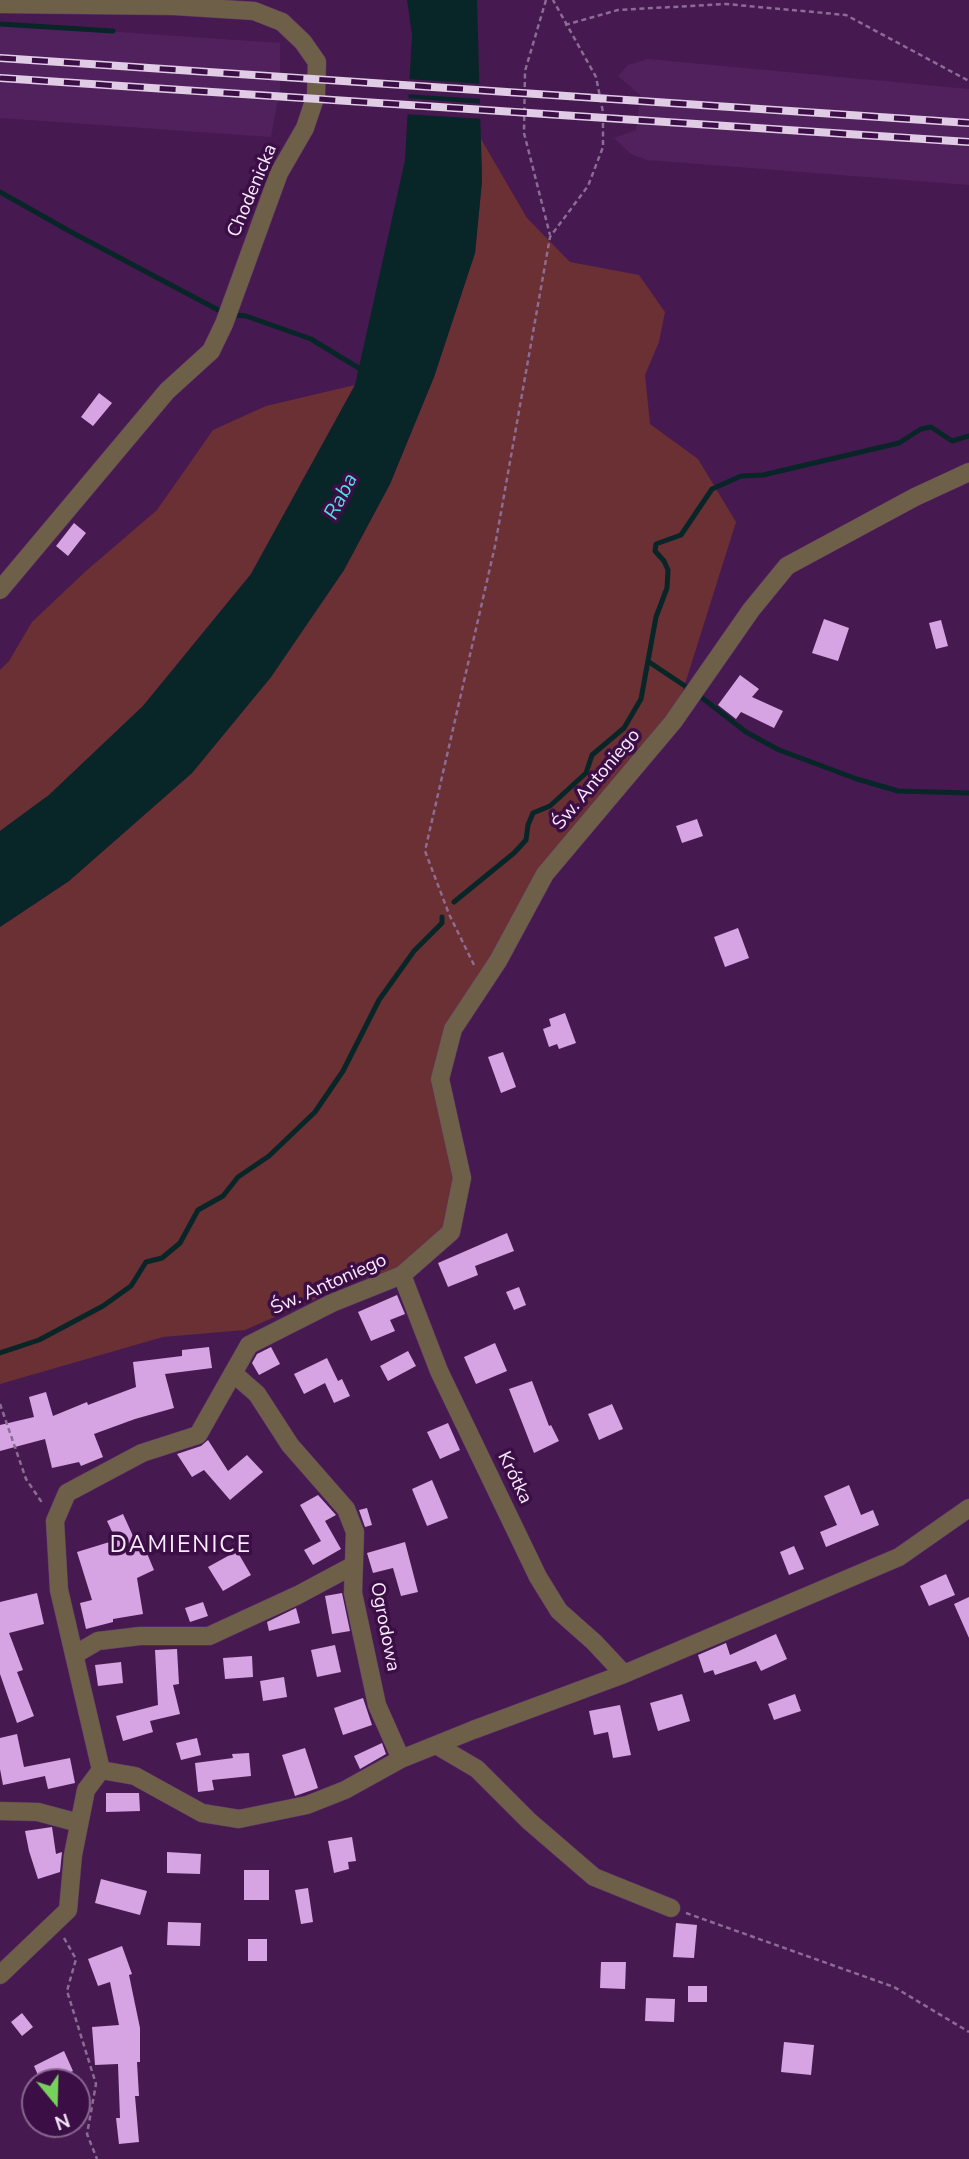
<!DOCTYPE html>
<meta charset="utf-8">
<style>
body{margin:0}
#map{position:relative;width:969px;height:2159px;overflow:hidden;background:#461a51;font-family:"Nunito Sans",sans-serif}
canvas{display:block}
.north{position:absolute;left:21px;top:2068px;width:70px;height:70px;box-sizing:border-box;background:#3b0e46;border:2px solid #87668f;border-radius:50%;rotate:161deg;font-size:19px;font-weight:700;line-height:28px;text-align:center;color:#f9eafd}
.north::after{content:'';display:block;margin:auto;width:24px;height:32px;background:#76d25a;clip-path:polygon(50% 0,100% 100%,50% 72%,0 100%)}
</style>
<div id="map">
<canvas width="969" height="2159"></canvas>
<div class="north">N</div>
</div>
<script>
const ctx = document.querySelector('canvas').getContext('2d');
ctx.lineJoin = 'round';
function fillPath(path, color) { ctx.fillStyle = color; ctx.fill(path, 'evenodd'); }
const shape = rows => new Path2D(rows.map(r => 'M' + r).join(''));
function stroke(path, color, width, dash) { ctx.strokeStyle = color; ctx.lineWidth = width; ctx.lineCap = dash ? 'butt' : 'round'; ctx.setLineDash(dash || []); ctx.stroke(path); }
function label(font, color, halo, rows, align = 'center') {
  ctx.font = font + ' "Nunito Sans",sans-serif'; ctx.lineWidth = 7; ctx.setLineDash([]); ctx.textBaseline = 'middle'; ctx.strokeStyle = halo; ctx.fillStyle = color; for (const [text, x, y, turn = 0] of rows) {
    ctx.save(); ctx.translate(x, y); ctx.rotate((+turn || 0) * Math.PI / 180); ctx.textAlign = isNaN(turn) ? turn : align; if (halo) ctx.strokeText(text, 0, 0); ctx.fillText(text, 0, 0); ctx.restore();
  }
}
fillPath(shape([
 [0,24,280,43,280,89,271,137,0,118],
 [648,59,969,89,969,185,647,160,631,154,614,138,636,130,640,95,618,76,628,65]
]), '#51215e');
fillPath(shape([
 [481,139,527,218,570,262,639,275,665,312,659,342,645,375,650,424,698,459,736,522,673,722,545,874,453,1029,440,1079,462,1178,451,1232,402,1275,363,1278,245,1330,163,1337,0,1384,0,927,69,881,192,773,271,677,344,570,390,484,434,377,475,253,482,181],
 [355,385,251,574,143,706,49,795,0,831,0,670,9,661,32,622,86,571,157,510,213,430,266,406]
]), '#6b3033');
fillPath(shape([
 [407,0,477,0,482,181,475,253,434,377,390,484,344,570,271,677,192,773,69,881,0,927,0,831,49,795,143,706,251,574,355,385,405,160,412,35]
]), '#082627');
fillPath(shape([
 [406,79,483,84,483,99,405,94],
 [405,98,484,104,484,119,404,114]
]), '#461a51');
stroke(shape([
 [0,24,113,31],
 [0,192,71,232,222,312],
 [235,315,246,316,311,339,362,370],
 [649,662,688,688],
 [701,697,746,732,779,750,857,779,898,791,969,793],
 [454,902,514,853,526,840,528,825,533,813,550,806,586,773,592,755,624,728,641,699,656,617,667,588,668,570,664,561,655,551,656,544,681,535,712,489,741,476,763,475,899,443,921,429,931,427,952,441,969,436],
 [0,1353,39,1340,103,1306,131,1286,146,1262,162,1258,180,1243,198,1210,223,1196,238,1177,269,1156,315,1112,343,1071,379,1000,414,951,442,923,442,917]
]), '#082627', 5);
fillPath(shape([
 [99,393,112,403,93,426,81,417],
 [74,523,86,533,68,556,56,546],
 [824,619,849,628,838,661,812,653],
 [941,620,948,646,936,649,929,623],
 [740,675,759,689,752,697,783,711,774,728,741,712,736,719,718,705],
 [697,819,703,836,682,843,676,826],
 [738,928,749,958,725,967,714,937],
 [565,1013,576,1043,559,1049,557,1044,549,1047,543,1029,551,1026,549,1019],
 [503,1052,516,1087,501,1093,488,1057],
 [507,1233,514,1251,475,1266,478,1275,448,1287,438,1263],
 [519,1287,526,1305,514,1310,506,1292],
 [397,1295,405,1314,390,1320,395,1331,371,1341,358,1312],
 [495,1343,507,1371,476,1384,464,1357],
 [209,1347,212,1368,165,1374,174,1408,135,1419,94,1434,103,1457,81,1466,79,1462,52,1468,45,1439,0,1451,0,1425,34,1417,29,1397,46,1392,53,1416,87,1402,88,1405,136,1387,133,1362,182,1356,182,1350],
 [271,1347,280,1364,259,1375,252,1363,257,1354],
 [408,1351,416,1366,388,1381,380,1366],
 [327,1358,338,1381,342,1379,350,1396,334,1403,325,1383,304,1394,294,1374],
 [532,1381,549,1426,551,1425,559,1441,534,1453,509,1389],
 [612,1404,623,1429,599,1440,588,1414],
 [448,1423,460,1450,440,1459,427,1432],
 [208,1440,228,1471,247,1455,263,1472,230,1500,204,1470,192,1477,177,1454,201,1446],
 [432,1480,448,1518,427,1526,412,1489],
 [849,1485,861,1515,873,1510,879,1525,826,1547,820,1532,837,1525,824,1496],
 [318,1495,336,1515,325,1521,341,1549,313,1565,304,1550,321,1541,300,1505],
 [367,1508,372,1525,365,1527,359,1510],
 [123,1514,138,1547,143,1544,154,1570,137,1578,143,1614,113,1619,113,1622,86,1629,80,1603,92,1600,77,1552,116,1540,107,1521],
 [405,1542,418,1592,401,1596,393,1568,373,1573,367,1553],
 [794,1546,804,1569,789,1575,780,1552],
 [237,1551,251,1575,223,1591,208,1567],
 [946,1574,955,1595,929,1606,920,1586],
 [37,1593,44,1624,9,1633,23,1670,17,1672,34,1716,17,1723,0,1674,0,1602],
 [342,1593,350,1631,332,1634,325,1596],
 [969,1597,969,1638,954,1604],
 [203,1602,208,1616,190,1622,185,1608],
 [296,1608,300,1623,269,1631,267,1622],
 [776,1634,787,1659,761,1671,756,1661,715,1675,713,1670,704,1673,698,1655,726,1643,730,1655],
 [335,1645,341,1672,317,1677,311,1650],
 [177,1649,179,1684,173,1685,180,1714,150,1721,153,1732,123,1741,116,1716,158,1705,155,1650],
 [252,1656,253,1677,225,1679,223,1658],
 [121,1662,123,1683,98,1686,95,1665],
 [284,1677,287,1697,263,1701,260,1681],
 [682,1694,690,1721,658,1731,650,1703],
 [795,1694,801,1711,774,1720,768,1704],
 [363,1698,372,1725,343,1735,334,1708],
 [620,1705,631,1755,613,1758,608,1732,594,1735,589,1711],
 [17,1734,24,1767,70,1758,75,1783,48,1789,45,1776,3,1785,0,1769,0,1738],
 [197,1738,201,1755,181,1760,176,1743],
 [382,1743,386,1754,360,1769,354,1756],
 [305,1748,318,1788,295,1796,282,1755],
 [249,1753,251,1776,212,1780,214,1790,198,1792,195,1763,233,1758,232,1754],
 [106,1793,139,1793,140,1811,106,1812],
 [52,1827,56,1854,62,1852,60,1872,38,1879,29,1851,25,1831],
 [352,1837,356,1861,348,1862,349,1869,334,1873,328,1841],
 [167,1852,201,1854,200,1874,167,1873],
 [244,1870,269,1870,269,1900,244,1900],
 [101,1879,147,1891,140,1915,95,1903],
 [308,1888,313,1922,301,1924,295,1890],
 [168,1922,201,1923,200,1946,167,1945],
 [676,1923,697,1925,694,1958,673,1957],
 [248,1939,267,1939,267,1961,248,1961],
 [122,1946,132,1974,129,1975,140,2028,140,2062,137,2062,139,2096,135,2096,139,2142,119,2144,116,2118,120,2118,118,2064,95,2065,92,2027,119,2025,110,1982,98,1986,88,1959],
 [601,1962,626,1962,625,1989,600,1988],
 [688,1986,707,1986,707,2002,688,2002],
 [646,1998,675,1999,674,2022,645,2021],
 [22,2013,33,2027,22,2036,11,2022],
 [784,2042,814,2045,811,2075,781,2072],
 [64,2051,73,2071,50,2082,41,2082,34,2066]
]), '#d6a4e3');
const minor = shape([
 [0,4,174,6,254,11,282,22,303,42,317,62,316,95,305,128,279,173,224,324,211,351,167,391,0,590],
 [402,1275,439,1371,538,1577,559,1611,594,1642,624,1674],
 [233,1373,257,1394,290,1445,346,1509,355,1532,353,1593,377,1705,401,1759],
 [74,1655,98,1641,140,1636,209,1636,298,1595,354,1565],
 [438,1746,477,1769,529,1821,594,1877,671,1908],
 [101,1770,135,1776,202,1813,239,1819,307,1805,345,1790,401,1759,473,1730,624,1674,899,1557,969,1508],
 [0,1811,38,1812,79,1823],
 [0,1975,68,1910,73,1855,86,1790,101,1770,59,1590,55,1521,67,1493,142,1453,198,1435,249,1345,332,1303,402,1275,451,1232,462,1178,440,1079,453,1029,498,961,545,874,673,722,751,610,787,566,915,497,969,472]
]);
stroke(minor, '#5f3769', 19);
stroke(shape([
 [546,0,525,71,524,133,550,235],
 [565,25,618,10,726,4,846,15,969,81],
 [474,965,449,914,425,851,495,546,550,237,588,186,603,147,603,112,596,77,553,0],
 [0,1404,26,1479,43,1504],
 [686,1913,894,1987,969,2032],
 [64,1938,76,1959,67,1991,96,2084,87,2134,97,2159]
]), '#8c6b94', 2.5, [5, 3.5]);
stroke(minor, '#6d5f48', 18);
const rail = shape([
 [0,58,969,123],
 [0,78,969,142]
]);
stroke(rail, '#e0cde5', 8);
stroke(rail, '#3b0e46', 5, [16]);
label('19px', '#f9eafd', '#3b0e46', [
 ["Chodenicka",253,191,-67],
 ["Św. Antoniego",597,780,-50],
 ["Św. Antoniego",329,1285,-24],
 ["Krótka",514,1478,64],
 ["Ogrodowa",384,1627,79]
]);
label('italic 21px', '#53dce2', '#3b0e46', [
 ["Raba",342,497,-63]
]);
ctx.letterSpacing = '2px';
label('23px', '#f9eafd', '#3b0e46', [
 ["DAMIENICE",181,1546]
]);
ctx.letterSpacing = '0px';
</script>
